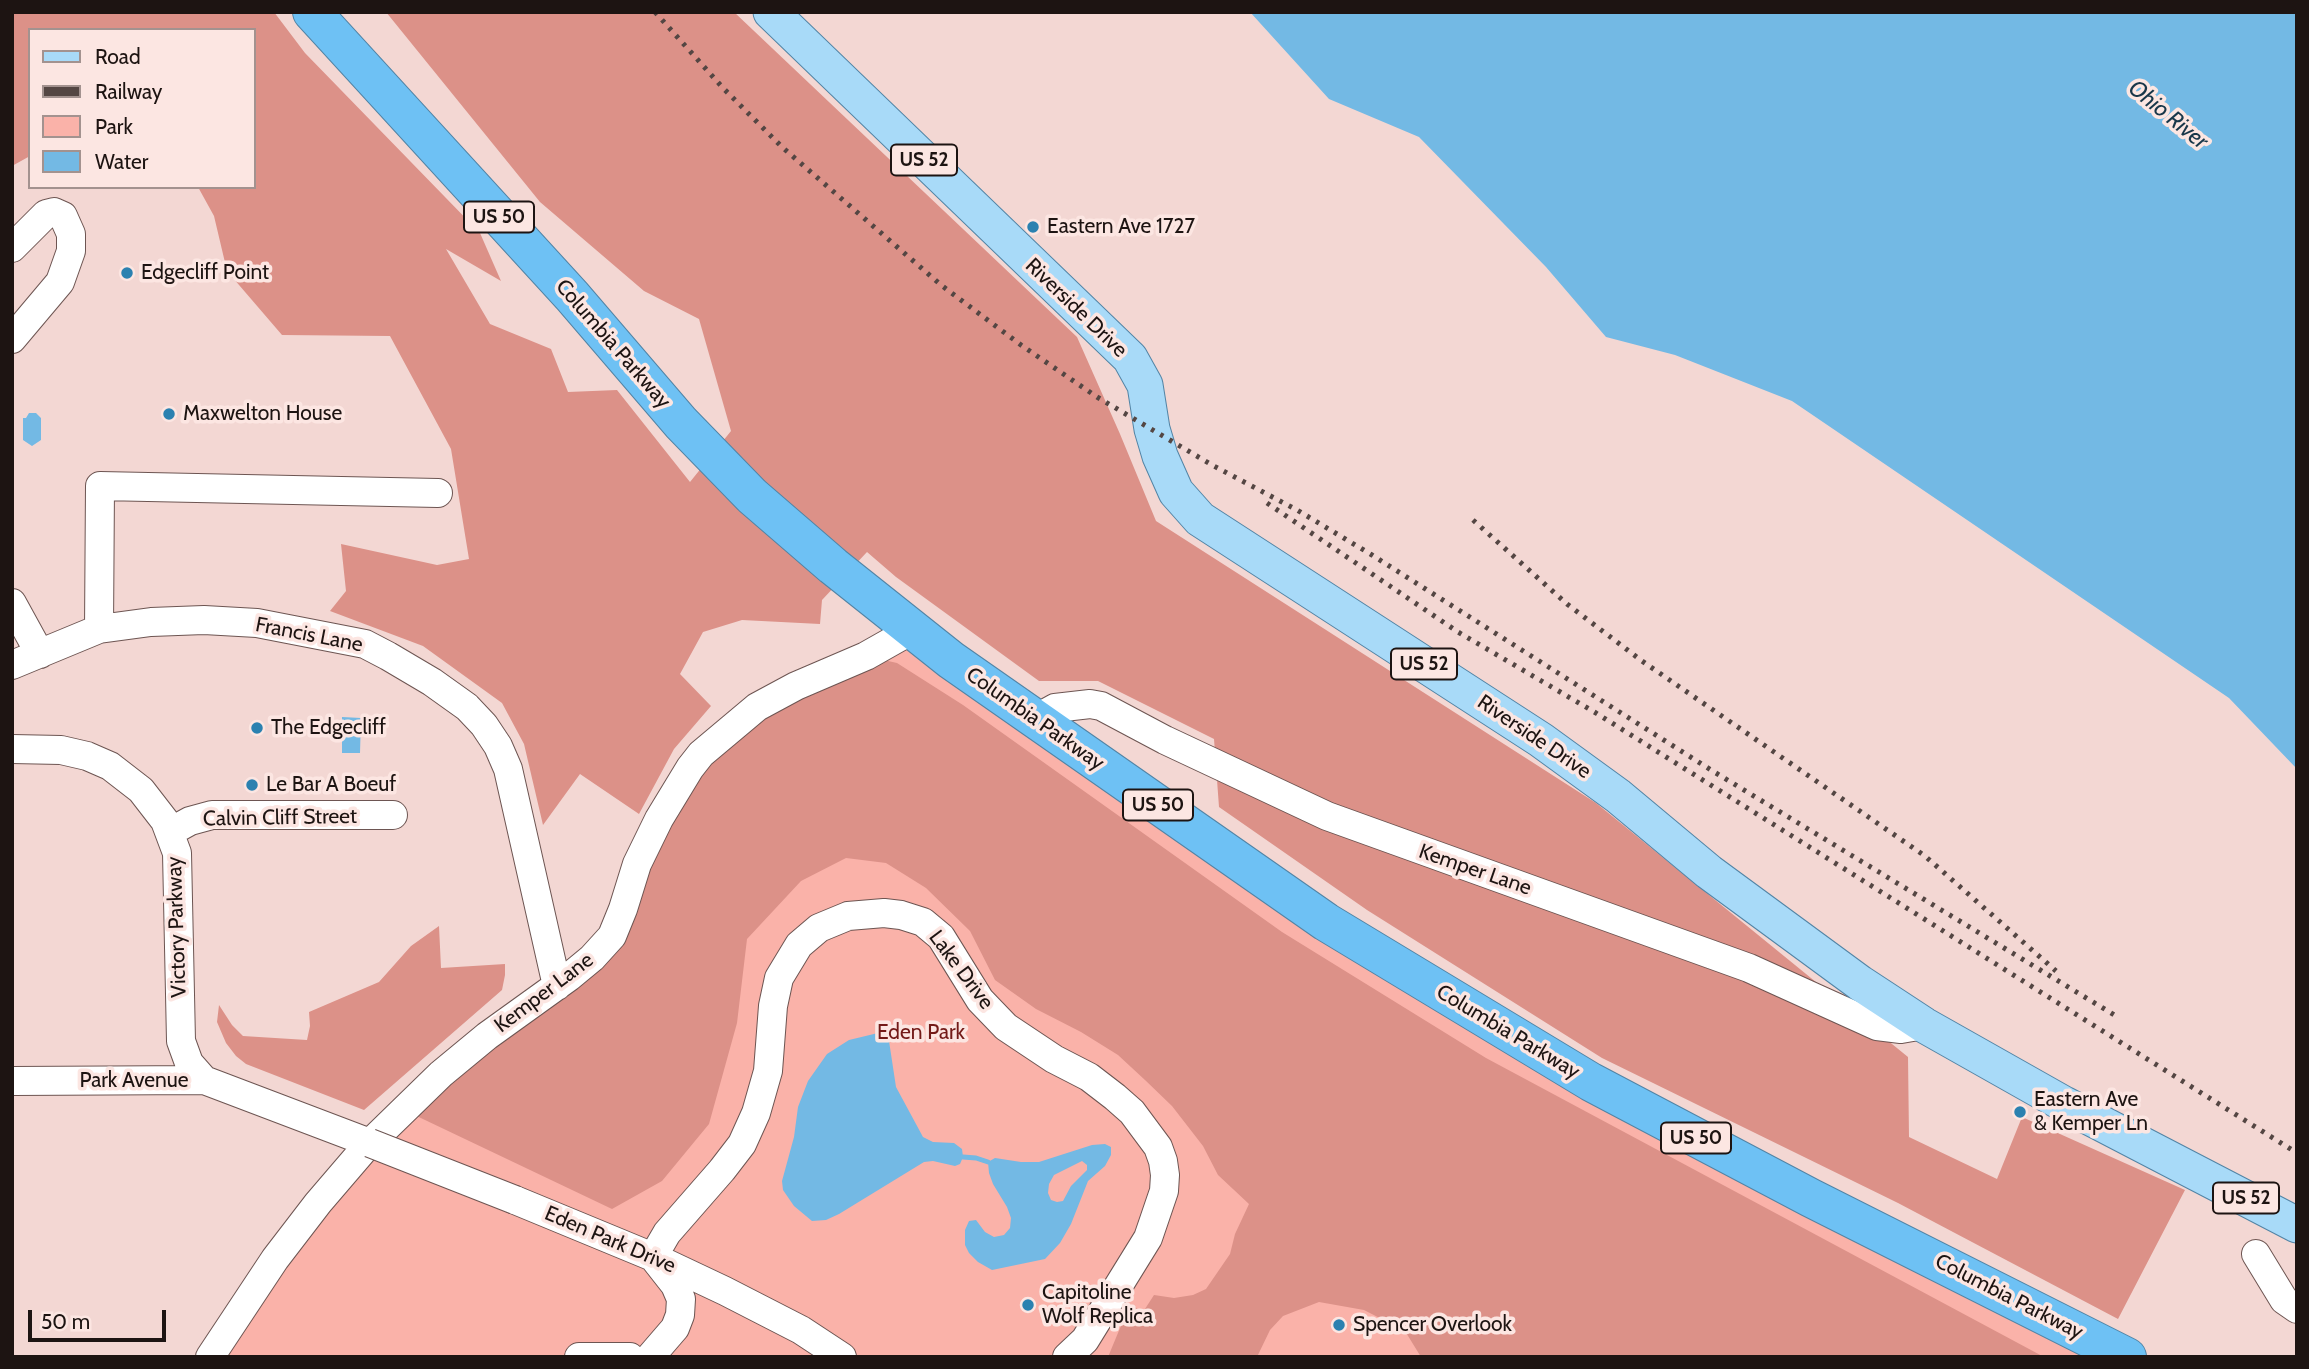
<!DOCTYPE html>
<style>
body{margin:0}
#map{position:relative;width:2309px;height:1369px;overflow:hidden;background:#f3d7d3;font-family:Cabin,sans-serif}
canvas{display:block}
.frame{position:absolute;inset:0;border:14px solid #1d1412;pointer-events:none}
.legend{position:absolute;left:28px;top:28px;width:228px;height:161px;box-sizing:border-box;background:#fce6e2;border:2px solid #a3928f;margin:0;padding:9px 12px;list-style:none;font-size:21px;color:#1d1412}
.legend li{display:flex;align-items:center;gap:14px;height:35px}
.legend b{width:35px;border:2px solid #a3928f}
.scale{position:absolute;left:28px;top:1310px;width:138px;height:32px;box-sizing:border-box;border:4px solid #1d1412;border-top:0;padding-left:9px;font-size:21px;line-height:24px;white-space:nowrap;color:#1d1412;-webkit-text-stroke:5px #fce6e2;paint-order:stroke}
</style>
<div id="map">
<canvas width="2309" height="1369"></canvas>
<div class="frame"></div>
<ul class="legend">
<li><b style="height:9px;background:#a8daf8"></b>Road</li>
<li><b style="height:9px;background:#544643"></b>Railway</li>
<li><b style="height:19px;background:#fab2a9"></b>Park</li>
<li><b style="height:19px;background:#73b9e4"></b>Water</li>
</ul>
<div class="scale">50 m</div>
</div>
<script>
const ctx = document.querySelector('canvas').getContext('2d');
ctx.lineJoin = 'round';
function fillPath(path, color) { ctx.fillStyle = color; ctx.fill(path, 'evenodd'); }
const shape = rows => new Path2D(rows.map(r => 'M' + r).join(''));
function stroke(path, color, width, dash) { ctx.strokeStyle = color; ctx.lineWidth = width; ctx.lineCap = dash ? 'butt' : 'round'; ctx.setLineDash(dash || []); ctx.stroke(path); }
function label(font, color, halo, rows, align = 'center') {
  ctx.font = font + ' Cabin,sans-serif'; ctx.lineWidth = 7; ctx.setLineDash([]); ctx.textBaseline = 'middle'; ctx.strokeStyle = halo; ctx.fillStyle = color; for (const [text, x, y, turn = 0] of rows) {
    ctx.save(); ctx.translate(x, y); ctx.rotate((+turn || 0) * Math.PI / 180); ctx.textAlign = isNaN(turn) ? turn : align; if (halo) ctx.strokeText(text, 0, 0); ctx.fillText(text, 0, 0); ctx.restore();
  }
}
fillPath(shape([
 [912,630,1326,922,2127,1357,210,1357,318,1203,549,992]
]), '#fab2a9');
fillPath(shape([
 [12,12,274,12,305,53,480,233,501,281,446,249,490,324,551,349,568,392,617,390,690,482,731,431,699,319,644,291,540,202,386,12,734,12,1077,337,1120,434,1156,521,1596,803,1908,1057,1909,1137,1997,1179,2022,1117,2185,1190,2118,1319,1898,1203,1602,1058,1367,910,1219,807,1214,739,1098,681,1039,681,896,577,867,552,822,600,820,624,742,620,703,632,680,674,711,706,674,749,639,814,580,774,543,825,524,744,502,703,423,646,330,611,346,591,341,544,437,565,469,559,451,449,390,336,282,335,227,271,214,216,198,187,254,187,254,30,30,30,30,156,12,166],
 [866,656,897,663,963,705,1282,932,1486,1058,2044,1357,1421,1357,1405,1331,1364,1310,1319,1302,1283,1316,1270,1330,1257,1357,1108,1357,1130,1304,1143,1312,1154,1295,1174,1298,1193,1295,1206,1289,1230,1254,1235,1234,1249,1204,1218,1175,1203,1146,1172,1106,1145,1080,1118,1055,1081,1032,1036,1009,995,980,970,931,926,888,886,863,846,858,801,881,747,939,737,1023,709,1124,662,1181,612,1209,404,1110,592,958,701,754],
 [439,926,441,968,505,964,505,975,502,990,364,1110,246,1064,236,1056,226,1043,217,1022,219,1005,232,1025,243,1036,307,1040,310,1026,309,1012,379,982,411,946]
]), '#dc9188');
fillPath(shape([
 [1250,12,2297,12,2297,769,2229,698,1792,401,1675,355,1606,337,1546,267,1419,137,1329,99],
 [29,413,36,413,41,418,41,440,32,446,23,440,23,418,26,418],
 [342,717,361,718,360,753,342,753],
 [878,1033,886,1035,889,1041,896,1087,923,1137,933,1142,954,1143,962,1149,963,1157,960,1164,955,1166,933,1161,924,1162,839,1214,826,1220,812,1221,794,1206,783,1190,782,1181,794,1137,798,1107,808,1081,827,1054,849,1040],
 [1105,1144,1111,1147,1111,1155,1105,1166,1088,1181,1071,1224,1060,1243,1045,1259,992,1270,978,1262,969,1253,965,1245,965,1230,969,1221,976,1220,985,1232,994,1237,1004,1235,1010,1228,1011,1218,1007,1207,993,1184,989,1173,988,1162,995,1158,1021,1162,1039,1162,1092,1145],
 [1082,1161,1087,1165,1087,1170,1071,1186,1063,1201,1057,1202,1051,1200,1048,1193,1049,1184,1054,1175]
]), '#73b9e4');
stroke(shape([
 [963,1157,976,1158,988,1162]
]), '#73b9e4', 5);
const minor = shape([
 [12,248,46,214,54,212,63,216,71,234,71,251,60,282,12,339],
 [12,603,40,654],
 [99,629,100,486,438,493],
 [12,665,99,629,151,622,204,620,257,623,365,644,388,656,432,682,467,707,484,725,498,746,508,769,557,986],
 [1035,719,1055,708,1090,704,1101,706,1165,740,1327,816,1749,968,1877,1026,1901,1029,1924,1025],
 [12,749,61,750,87,756,110,766,141,790,165,821,177,853,181,1041,189,1063,204,1080],
 [170,832,190,821,212,815,393,815],
 [12,1081,204,1080,370,1143],
 [515,1200,653,1257,725,1291,801,1330,842,1357],
 [2256,1254,2284,1300,2297,1309],
 [210,1357,275,1259,318,1203,366,1147,441,1074,487,1036,569,977,592,958,612,936,623,909,637,864,659,819,690,768,701,754,757,707,796,686,866,656,912,630],
 [579,1357,630,1357],
 [650,1357,675,1328,680,1315,681,1299,675,1285,653,1257,667,1233,722,1170,742,1144,756,1113,768,1071,773,1006,779,978,799,945,819,928,848,916,884,913,901,915,923,922,941,937,980,1000,1006,1027,1054,1059,1089,1077,1115,1097,1132,1112,1158,1147,1163,1161,1165,1175,1164,1191,1148,1238,1085,1340,1067,1357]
]);
const major = shape([
 [771,12,1130,358,1145,385,1152,429,1160,456,1176,492,1200,519,1541,740,1618,796,1709,872,1860,983,1924,1025,2064,1104,2297,1225]
]);
const highway = shape([
 [312,12,572,296,681,423,752,496,833,566,951,660,1326,922,1591,1082,1811,1198,2127,1357]
]);
stroke(minor, '#6d5552', 30);
stroke(major, '#5284a5', 37);
stroke(highway, '#5284a5', 40);
stroke(minor, '#fff', 28);
stroke(major, '#a8daf8', 35);
stroke(highway, '#6ec1f4', 38);
stroke(shape([
 [655,12,723,88,782,147,941,285,1021,345,1097,397,1212,465,1297,510,1372,555,1711,770,2116,1016],
 [1267,503,1458,632,1596,713,2297,1153],
 [1473,520,1567,604,1642,661,1925,856,2056,971]
]), '#544643', 5, [3.5, 7]);
const minorBridge = shape([
 [370,1143,515,1200]
]);
stroke(minorBridge, '#6d5552', 30, []);
stroke(minorBridge, '#fff', 28);
for (const [x, y, r, color] of [
 [1033,227,7,"#2b81b0"],
 [127,273,7,"#2b81b0"],
 [169,414,7,"#2b81b0"],
 [257,728,7,"#2b81b0"],
 [252,785,7,"#2b81b0"],
 [2020,1112,7,"#2b81b0"],
 [1028,1305,7,"#2b81b0"],
 [1339,1325,7,"#2b81b0"]
]) { const dot = new Path2D(); dot.arc(x, y, r, 0, 2 * Math.PI); ctx.fillStyle = color; ctx.fill(dot); stroke(dot, '#fce6e2', 2.5); }
for (const [x, y, w] of [
 [924,160,66],
 [499,217,70],
 [1424,664,66],
 [1158,805,70],
 [1696,1138,70],
 [2246,1198,66]
]) { const box = new Path2D(); box.roundRect(x - w / 2, y - 15.5, w, 31, 5); ctx.fillStyle = '#fce6e2'; ctx.fill(box); stroke(box, '#1d1412', 2); }
label('bold 19px', '#1d1412', null, [
 ["US 52",924,160],
 ["US 50",499,217],
 ["US 52",1424,664],
 ["US 50",1158,805],
 ["US 50",1696,1138],
 ["US 52",2246,1198]
]);
label('21px', '#1d1412', '#fce6e2', [
 ["Eastern Ave 1727",1047,227],
 ["Edgecliff Point",141,273],
 ["Maxwelton House",183,414],
 ["The Edgecliff",271,728],
 ["Le Bar A Boeuf",266,785],
 ["Eastern Ave",2034,1100],
 ["& Kemper Ln",2034,1124],
 ["Capitoline",1042,1293],
 ["Wolf Replica",1042,1317],
 ["Spencer Overlook",1353,1325]
], 'left');
label('21px', '#1d1412', '#fce6e2', [
 ["Riverside Drive",1076,308,44],
 ["Columbia Parkway",613,344,49],
 ["Francis Lane",309,635,11],
 ["Columbia Parkway",1035,719,35],
 ["Riverside Drive",1534,737,34],
 ["Calvin Cliff Street",280,818,-1],
 ["Kemper Lane",1475,870,19],
 ["Victory Parkway",177,927,-92],
 ["Lake Drive",961,970,53],
 ["Kemper Lane",544,993,-37],
 ["Columbia Parkway",1508,1032,31],
 ["Park Avenue",134,1081],
 ["Eden Park Drive",610,1240,23],
 ["Columbia Parkway",2009,1297,27]
]);
label('21px', '#731a18', '#fce6e2', [
 ["Eden Park",921,1033]
]);
label('italic 23px', '#18374a', '#fce6e2', [
 ["Ohio River",2168,115,39]
]);
</script>
